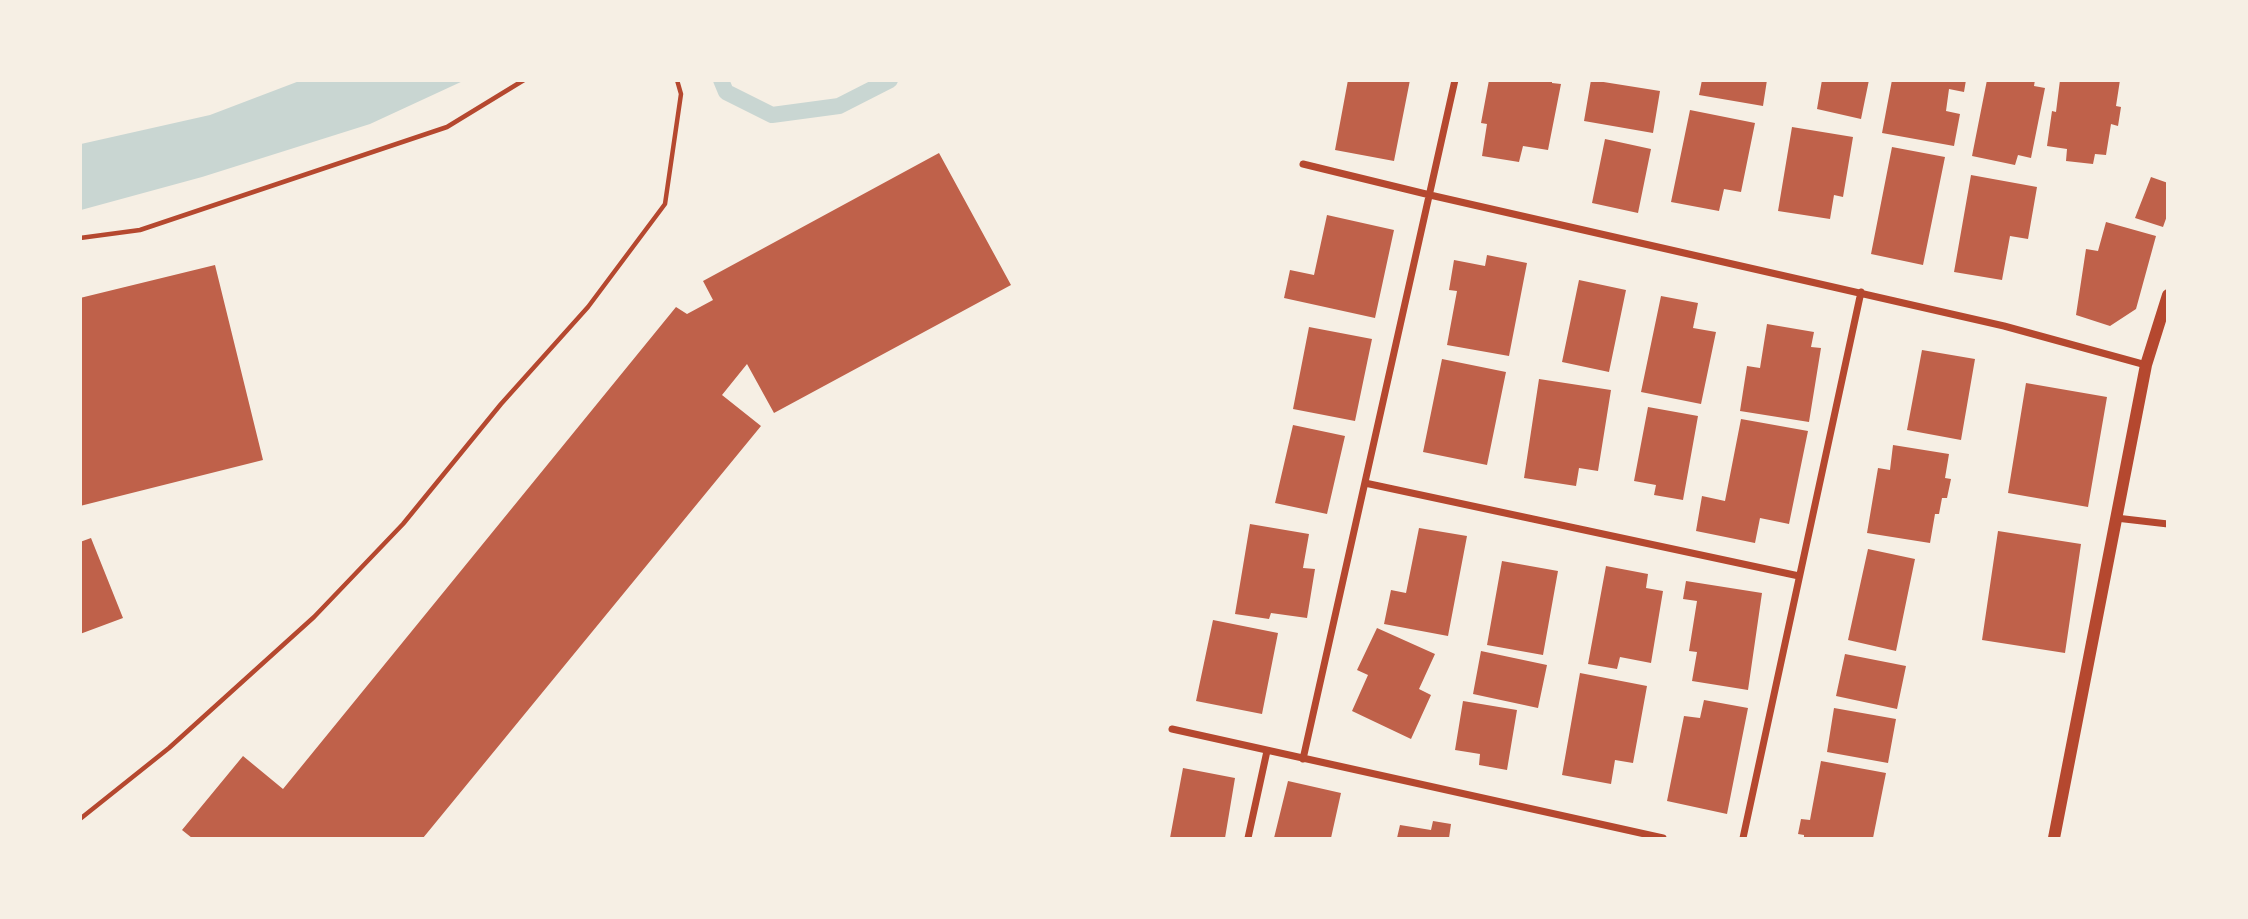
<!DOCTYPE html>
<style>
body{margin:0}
#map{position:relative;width:2248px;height:919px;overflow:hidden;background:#f6efe4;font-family:Barlow,sans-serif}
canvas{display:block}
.frame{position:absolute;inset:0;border:82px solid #f6efe4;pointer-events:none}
</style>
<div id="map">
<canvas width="2248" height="919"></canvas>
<div class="frame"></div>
</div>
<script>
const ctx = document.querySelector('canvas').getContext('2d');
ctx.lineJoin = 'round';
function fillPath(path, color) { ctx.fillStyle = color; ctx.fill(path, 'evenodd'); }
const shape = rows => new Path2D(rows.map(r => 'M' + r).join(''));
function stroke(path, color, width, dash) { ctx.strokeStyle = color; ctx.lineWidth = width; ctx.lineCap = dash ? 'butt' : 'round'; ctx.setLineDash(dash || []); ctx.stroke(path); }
fillPath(shape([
 [302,80,463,81,370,124,202,177,81,210,81,144,210,115]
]), '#c9d6d2');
stroke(shape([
 [721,80,726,92,772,115,839,106,890,80]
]), '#c9d6d2', 16);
fillPath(shape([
 [1348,80,1410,80,1394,161,1335,150],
 [1489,80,1552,80,1552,83,1561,84,1548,150,1523,146,1519,162,1482,156,1487,124,1481,123],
 [1591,80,1660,91,1653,133,1584,121],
 [1702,80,1767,80,1763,106,1699,95],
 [1822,80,1869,80,1861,119,1817,109],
 [1892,80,1966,80,1964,92,1949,89,1946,111,1960,114,1954,146,1882,133],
 [1987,80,2035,80,2034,86,2045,88,2031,158,2018,155,2015,165,1972,156],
 [2060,80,2120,80,2116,106,2121,107,2118,126,2111,124,2106,155,2095,154,2093,164,2066,161,2067,149,2047,146,2052,111,2056,112],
 [1690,110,1755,123,1741,192,1724,189,1719,211,1671,202],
 [1792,127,1853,137,1843,197,1834,195,1830,219,1778,211],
 [1605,139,1651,149,1638,213,1592,203],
 [1892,147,1945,157,1923,265,1871,254],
 [939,153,1011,285,774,413,747,364,722,395,761,426,423,838,192,838,182,830,243,756,283,789,676,307,687,314,713,300,703,281],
 [1971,175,2037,187,2028,239,2010,236,2002,280,1954,272],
 [2151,177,2168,183,2168,213,2163,227,2135,218],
 [1327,215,1394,230,1375,318,1284,298,1290,270,1314,275],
 [2106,222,2156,236,2136,309,2110,326,2076,315,2086,249,2098,251],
 [1487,255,1527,263,1509,356,1447,345,1457,291,1449,290,1454,260,1485,266],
 [215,265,263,460,80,506,80,298],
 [1579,280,1626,290,1609,372,1562,362],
 [1661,296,1698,303,1693,328,1716,332,1701,404,1641,392],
 [1767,324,1814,332,1811,347,1821,348,1809,422,1740,411,1747,366,1760,368],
 [1309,327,1372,339,1355,421,1293,409],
 [1922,350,1975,359,1961,440,1907,430],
 [1442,359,1506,372,1487,465,1423,452],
 [1539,379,1611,390,1598,471,1579,468,1576,486,1524,478],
 [2026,383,2107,397,2088,507,2008,493],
 [1648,407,1698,416,1683,500,1654,495,1656,485,1634,481],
 [1741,419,1808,431,1789,524,1760,518,1755,543,1696,531,1702,496,1725,501],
 [1293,425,1345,436,1327,514,1275,503],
 [1893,445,1949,454,1945,478,1951,479,1947,498,1942,498,1939,514,1935,514,1930,543,1867,533,1878,468,1890,470],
 [1250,524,1309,534,1303,568,1315,569,1307,618,1271,613,1269,619,1235,614],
 [1419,528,1467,536,1448,636,1384,624,1391,590,1406,593],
 [1998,531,2081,544,2065,653,1982,640],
 [91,538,123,618,80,634,80,542],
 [1868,549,1915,559,1896,651,1848,640],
 [1502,561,1558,571,1543,655,1487,645],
 [1606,566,1648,574,1646,588,1663,591,1651,663,1620,657,1617,669,1588,664],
 [1686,581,1762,593,1748,690,1692,681,1697,652,1689,651,1697,601,1683,599],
 [1213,620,1278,633,1262,714,1196,701],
 [1377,628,1435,654,1419,689,1431,695,1411,739,1352,711,1368,675,1357,670],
 [1481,651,1547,665,1538,708,1473,694],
 [1845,654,1906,666,1897,709,1836,696],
 [1580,673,1647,686,1633,763,1615,760,1611,784,1562,775],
 [1704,700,1748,708,1727,814,1667,801,1684,716,1700,718],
 [1463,701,1517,710,1507,770,1479,765,1480,754,1455,750],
 [1834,708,1896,719,1888,763,1827,752],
 [1821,761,1886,773,1873,838,1804,838,1804,835,1798,834,1801,819,1810,820],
 [1183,768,1235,778,1225,838,1170,838],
 [1288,781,1341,793,1331,838,1274,838],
 [1433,821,1451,824,1449,838,1397,838,1400,825,1431,830]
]), '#bf614a');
stroke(shape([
 [80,238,140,230,447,127,524,80],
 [80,819,169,748,314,617,403,524,501,404,588,307,665,204,681,94,677,80]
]), '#b5482f', 4.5);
stroke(shape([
 [1303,164,1430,195,2004,326,2146,365],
 [1365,483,1799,576],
 [2116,518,2168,524],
 [1172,729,1663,838],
 [1303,759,1455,80],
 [1248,838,1267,751],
 [1743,838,1861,292]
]), '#b5482f', 7);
stroke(shape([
 [2054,838,2146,365,2168,295]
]), '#b5482f', 12);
</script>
